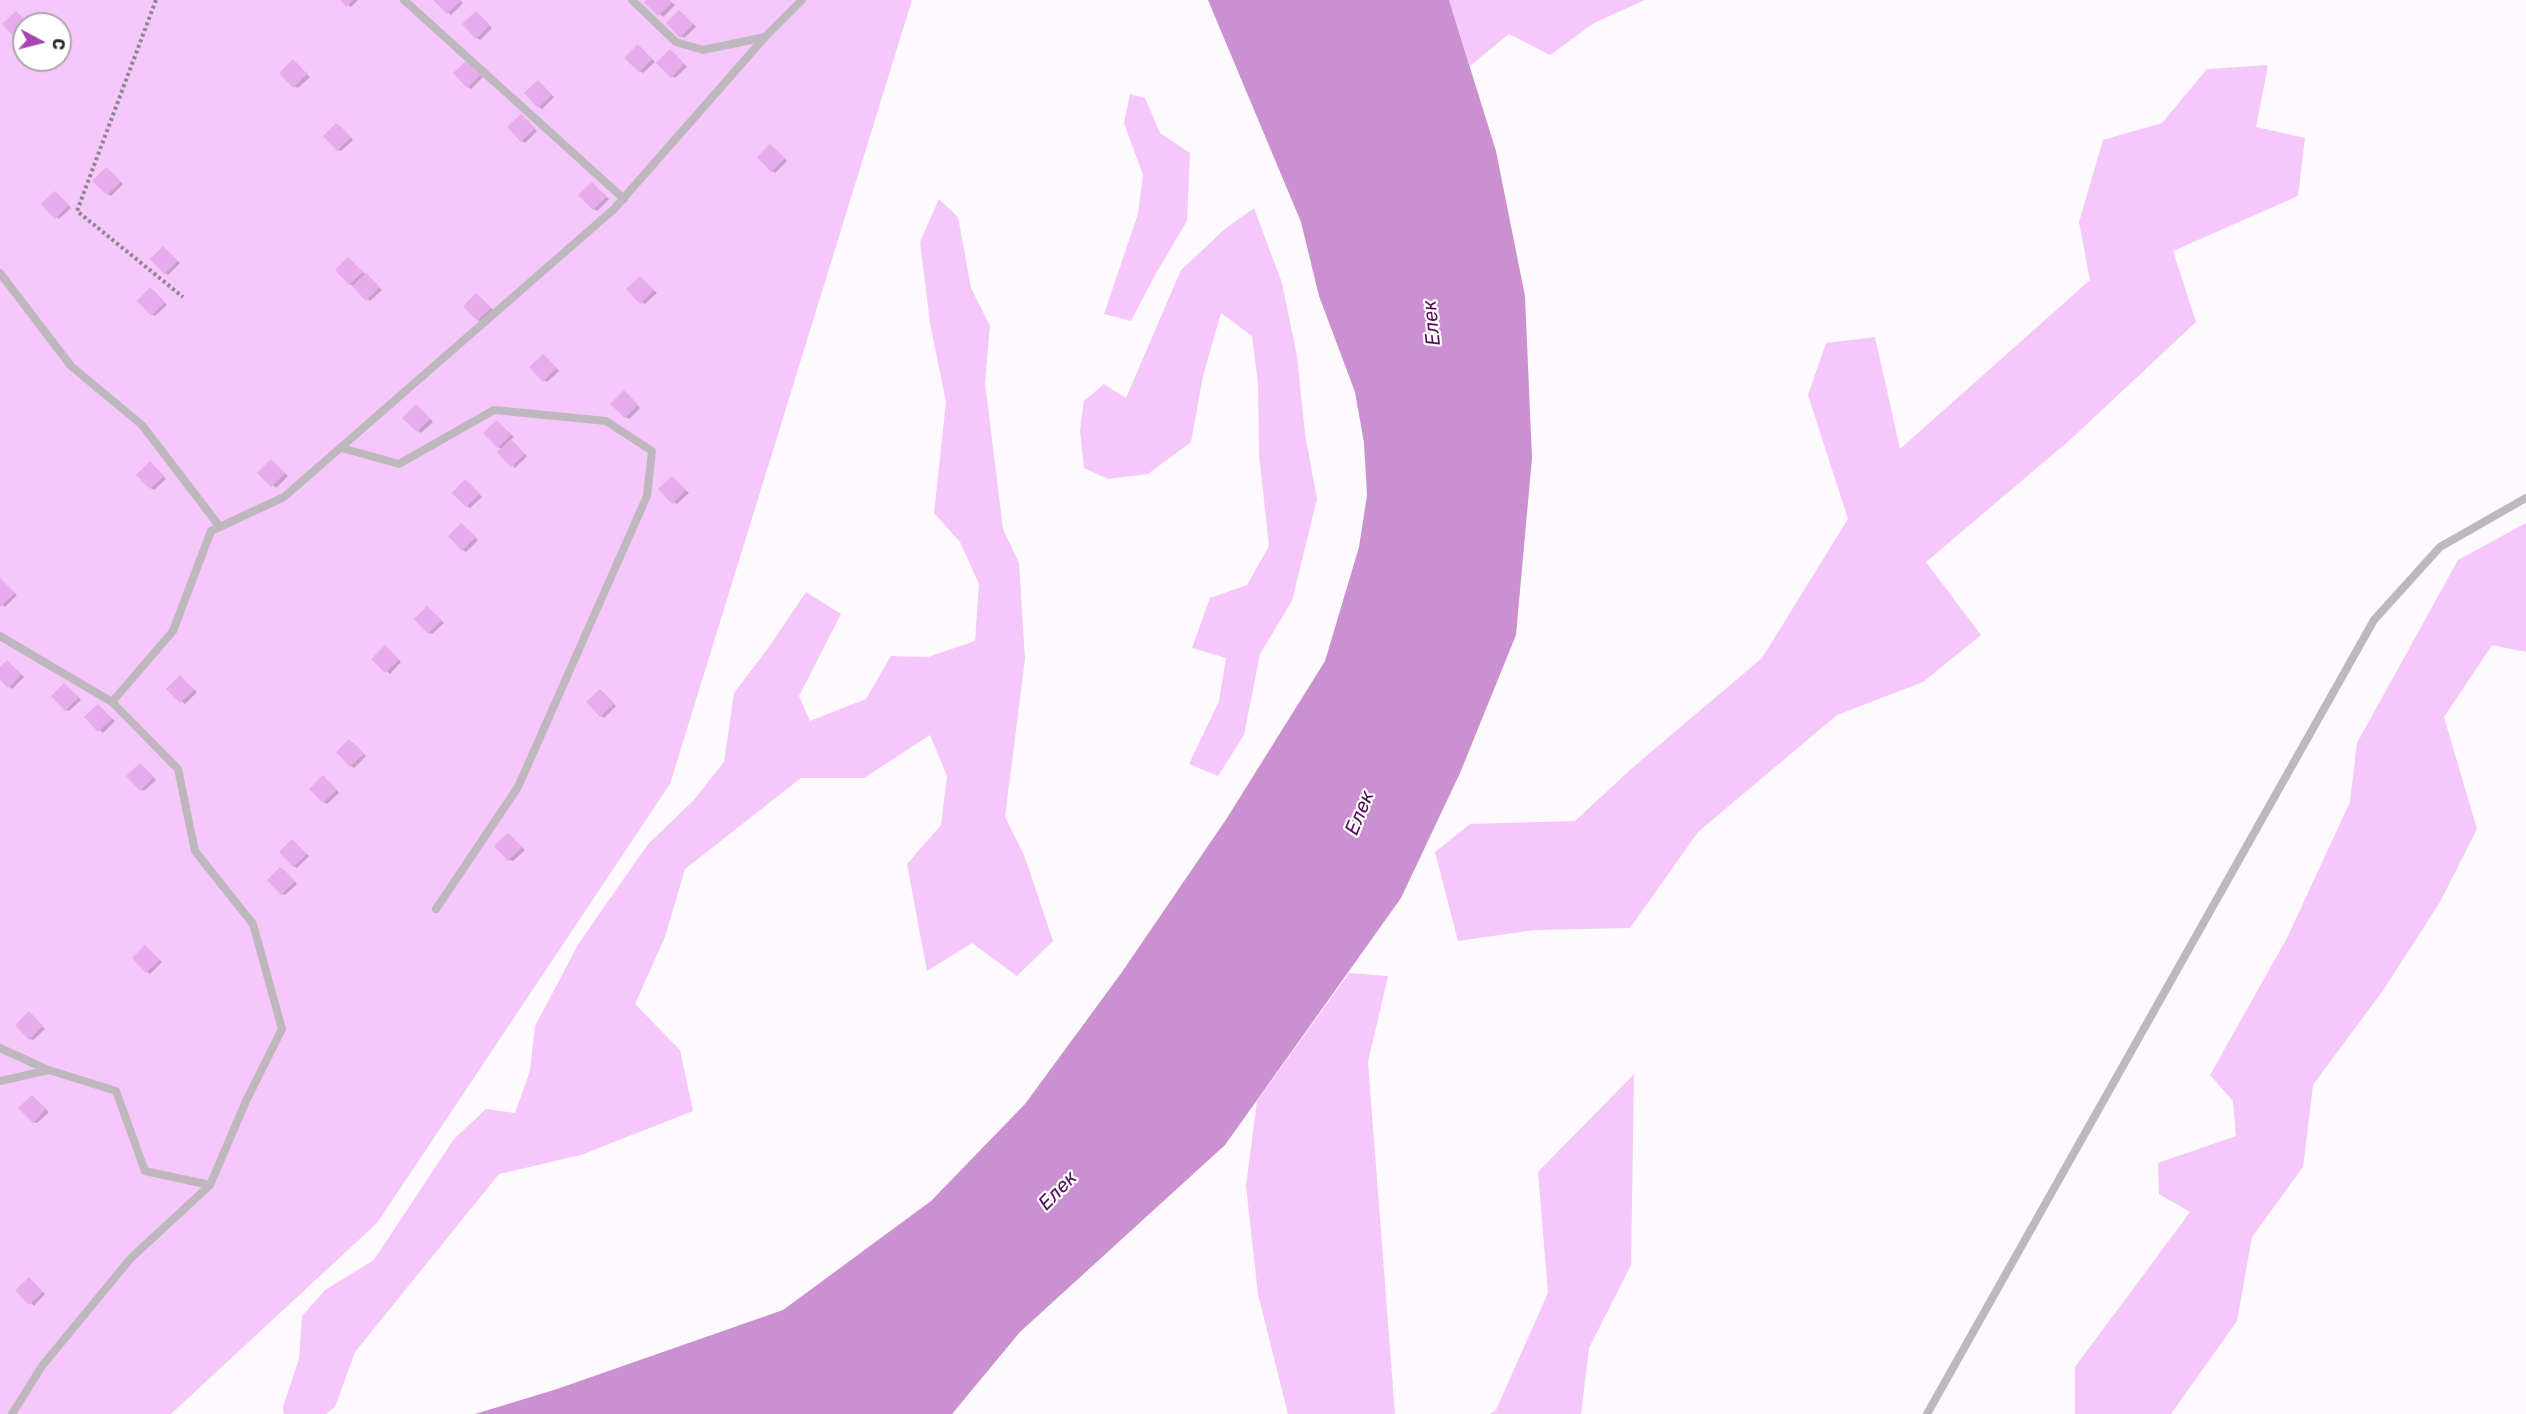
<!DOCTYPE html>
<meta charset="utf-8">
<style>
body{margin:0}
#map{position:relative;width:2526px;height:1414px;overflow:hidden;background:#fdfafd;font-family:Rubik,sans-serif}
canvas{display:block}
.north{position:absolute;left:12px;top:12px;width:60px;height:60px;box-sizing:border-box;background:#fff;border:2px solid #aba8ab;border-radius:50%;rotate:97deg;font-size:16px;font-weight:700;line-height:24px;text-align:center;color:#2c262d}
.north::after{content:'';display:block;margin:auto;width:21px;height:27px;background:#a546ae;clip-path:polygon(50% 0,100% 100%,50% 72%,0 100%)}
</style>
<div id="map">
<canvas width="2526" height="1414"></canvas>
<div class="north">С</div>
</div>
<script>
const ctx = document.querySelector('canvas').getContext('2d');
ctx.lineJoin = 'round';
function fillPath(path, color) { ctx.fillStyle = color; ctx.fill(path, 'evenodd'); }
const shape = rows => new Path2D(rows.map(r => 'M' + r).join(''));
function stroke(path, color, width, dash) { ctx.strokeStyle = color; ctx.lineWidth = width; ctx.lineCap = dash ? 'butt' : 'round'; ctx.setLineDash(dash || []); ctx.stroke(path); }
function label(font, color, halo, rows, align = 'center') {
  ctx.font = font + ' Rubik,sans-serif'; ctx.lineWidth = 4.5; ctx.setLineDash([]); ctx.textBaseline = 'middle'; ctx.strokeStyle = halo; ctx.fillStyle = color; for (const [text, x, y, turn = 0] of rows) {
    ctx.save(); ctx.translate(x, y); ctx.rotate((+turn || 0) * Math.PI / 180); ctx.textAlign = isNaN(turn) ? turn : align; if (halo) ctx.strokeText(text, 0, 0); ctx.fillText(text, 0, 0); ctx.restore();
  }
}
fillPath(shape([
 [0,0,912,0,670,784,377,1223,171,1414,0,1414],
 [24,24,60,24,60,60,24,60],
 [1449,0,1645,0,1594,23,1550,55,1509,34,1470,66],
 [2268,65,2256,127,2305,138,2298,196,2173,251,2196,322,2071,439,1926,562,1981,635,1923,682,1837,715,1698,832,1630,928,1534,930,1458,941,1435,852,1470,824,1575,821,1631,769,1762,658,1848,519,1808,395,1826,343,1875,337,1900,449,2090,280,2079,222,2103,140,2162,123,2207,69],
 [1130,94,1145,98,1160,133,1190,153,1187,221,1155,275,1131,321,1104,314,1138,214,1143,175,1124,123],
 [939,199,958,217,971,288,990,326,985,383,1003,529,1019,563,1025,659,1005,817,1024,855,1053,941,1017,976,972,943,927,971,907,864,941,825,947,776,930,735,864,778,801,778,685,869,665,937,635,1004,680,1050,693,1111,581,1155,499,1174,355,1352,335,1407,326,1414,284,1414,283,1407,299,1359,302,1316,325,1290,374,1260,454,1139,486,1109,515,1113,530,1071,535,1026,579,943,648,844,694,800,724,762,734,693,769,647,806,592,841,614,799,696,810,721,866,699,891,656,928,657,975,641,979,584,960,542,934,513,946,402,930,323,920,242],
 [1254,208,1282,283,1297,356,1305,434,1317,499,1292,601,1260,654,1244,735,1218,776,1189,764,1219,701,1226,658,1192,648,1210,598,1247,585,1269,546,1259,454,1258,383,1252,336,1221,313,1203,376,1191,442,1148,474,1108,479,1084,468,1080,430,1084,401,1104,384,1126,398,1181,270,1226,228],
 [2526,523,2526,652,2492,645,2444,717,2477,829,2440,902,2384,989,2313,1085,2303,1167,2252,1237,2237,1321,2171,1414,2075,1414,2075,1367,2190,1212,2159,1194,2158,1163,2236,1136,2233,1101,2210,1075,2287,938,2350,802,2357,743,2458,560],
 [1349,973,1388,976,1368,1062,1395,1414,1288,1414,1258,1294,1246,1186,1257,1101],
 [1634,1074,1631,1265,1589,1348,1581,1414,1490,1414,1496,1410,1548,1293,1538,1172]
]), '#f6c7fa');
fillPath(shape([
 [1208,0,1449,0,1496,151,1525,296,1532,458,1516,635,1460,773,1401,898,1225,1145,1020,1332,952,1414,475,1414,557,1389,783,1310,931,1201,1025,1104,1122,972,1227,818,1325,661,1359,547,1367,495,1364,443,1355,392,1319,296,1301,222]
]), '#ca90cf');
fillPath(shape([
 [342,0,358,0,351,7],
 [435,0,460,0,463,3,451,15],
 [648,0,669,0,675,5,663,17,646,2],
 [680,11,696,27,684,38,681,36],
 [19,14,28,24,24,24,24,35,20,39,17,37],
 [479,15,492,28,480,40,477,38],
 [639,46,655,62,643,73,640,71],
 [674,53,687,67,675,78,672,76],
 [296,63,310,77,298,88,294,86],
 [470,64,483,77,471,89,468,87],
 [541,84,554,97,542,109,539,107],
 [524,118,537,131,525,143,522,141],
 [340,126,353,140,341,151,338,150],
 [771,146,787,161,775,173,772,171],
 [110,171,123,184,111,196,108,194],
 [593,184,609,199,597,211,593,209],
 [58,194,71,208,59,219,56,217],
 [164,248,180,263,168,275,165,273],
 [349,259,382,290,370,301,350,284],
 [640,277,657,293,645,304,641,302],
 [154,291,167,305,155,316,152,314],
 [480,297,493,310,481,322,478,320],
 [546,357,559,371,547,382,544,380],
 [628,394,640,408,629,419,625,417],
 [420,408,433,422,421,433,418,431],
 [497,422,514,437,510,440,527,456,515,468,499,447],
 [272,461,288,476,276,488,260,473],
 [153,465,166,479,154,490,151,488],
 [672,477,689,493,677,504,673,502],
 [469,483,482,497,470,508,467,506],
 [462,525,478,540,466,552,463,550],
 [0,581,17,595,5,607,0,603],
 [428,608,444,623,432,634,429,633],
 [388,649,401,662,390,674,373,659],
 [8,662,24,677,12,689,0,678,0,669],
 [180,677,197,692,185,704,168,689],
 [65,685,81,700,69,711,66,710],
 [603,692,616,706,604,718,601,716],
 [98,706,115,721,103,733,86,717],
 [353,743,366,756,354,768,351,766],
 [143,766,156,780,144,791,141,789],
 [326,779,339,793,327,804,324,802],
 [508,834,525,850,513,861,509,860],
 [292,841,309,856,297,868,294,866],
 [284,870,297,884,285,895,282,894],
 [146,947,162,962,150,974,147,972],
 [32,1015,45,1029,33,1040,30,1039],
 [33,1097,49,1112,37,1123,33,1122],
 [32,1281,45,1294,34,1306,17,1290]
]), '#0003');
fillPath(shape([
 [340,0,353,0,346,7],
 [433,0,462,0,447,14],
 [646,0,669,0,672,3,658,16,644,2],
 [679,10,693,24,680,38,666,23],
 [16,11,28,24,24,24,24,31,16,39,2,24],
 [476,11,490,25,476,39,462,24],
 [638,44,652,59,639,72,624,58],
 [670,49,684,64,671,78,656,63],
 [293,59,307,74,293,88,279,73],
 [467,60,481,75,467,88,453,73],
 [538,80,552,95,538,108,524,93],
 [521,114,535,128,521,142,507,127],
 [336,123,351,137,337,151,323,136],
 [770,144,785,158,771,172,757,157],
 [106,167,121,182,107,195,92,181],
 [592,182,606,197,593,210,578,195],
 [55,191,69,205,55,219,41,204],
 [163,246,178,261,164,274,150,259],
 [348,257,363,272,349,285,335,270],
 [366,273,380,287,366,301,352,286],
 [640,276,654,290,640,304,626,289],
 [150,287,165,302,151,316,137,301],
 [476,293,491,308,477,321,463,306],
 [543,354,557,368,543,382,529,367],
 [624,390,638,405,625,418,610,404],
 [416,404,430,419,417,432,402,418],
 [497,420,511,435,498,448,483,433],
 [511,439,525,454,511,467,497,452],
 [271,459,285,474,271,487,257,473],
 [150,461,164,476,150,489,136,475],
 [672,476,686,490,672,504,658,489],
 [465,479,480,494,466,507,452,493],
 [461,523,476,537,462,551,448,536],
 [0,578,15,593,0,607],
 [427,606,442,620,428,634,414,619],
 [385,645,399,660,385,673,371,659],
 [7,660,21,675,8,688,0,680,0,667],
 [180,675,194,690,180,703,166,689],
 [64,683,79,697,65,711,51,696],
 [600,689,614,704,600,717,586,702],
 [98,704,112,719,98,732,84,717],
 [349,739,364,754,350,767,336,752],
 [140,763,154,777,140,791,126,776],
 [323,775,337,790,323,803,309,789],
 [508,833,522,847,508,861,494,846],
 [292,839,307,854,293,867,279,852],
 [280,867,295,881,281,895,267,880],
 [145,945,160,960,146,973,132,958],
 [29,1011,43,1026,29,1040,15,1025],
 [32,1095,46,1109,33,1123,18,1108],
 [29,1277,43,1292,29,1305,15,1290]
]), '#e8aced');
stroke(shape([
 [156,0,77,211,183,297]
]), '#8c878c', 4, [3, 3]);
stroke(shape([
 [404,0,624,199],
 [632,0,676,42,703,50,765,37],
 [0,273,71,366,142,425,220,527],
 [342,448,399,464,494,410,606,421,652,451,647,496,518,787,436,909],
 [0,636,112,702,178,769,195,851,253,924,282,1029,246,1101,210,1185,131,1258,42,1366,12,1414],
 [112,702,173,631,211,531,284,497,614,209,765,37,802,0],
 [0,1048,48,1070],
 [0,1081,49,1070,116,1091,145,1171,210,1185],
 [1927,1414,2374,620,2440,547,2526,498]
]), '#beb7be', 8);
label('italic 20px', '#550c5c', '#fff', [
 ["Елек",1432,323,-96],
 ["Елек",1360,813,-68],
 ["Елек",1058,1191,-46]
]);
</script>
